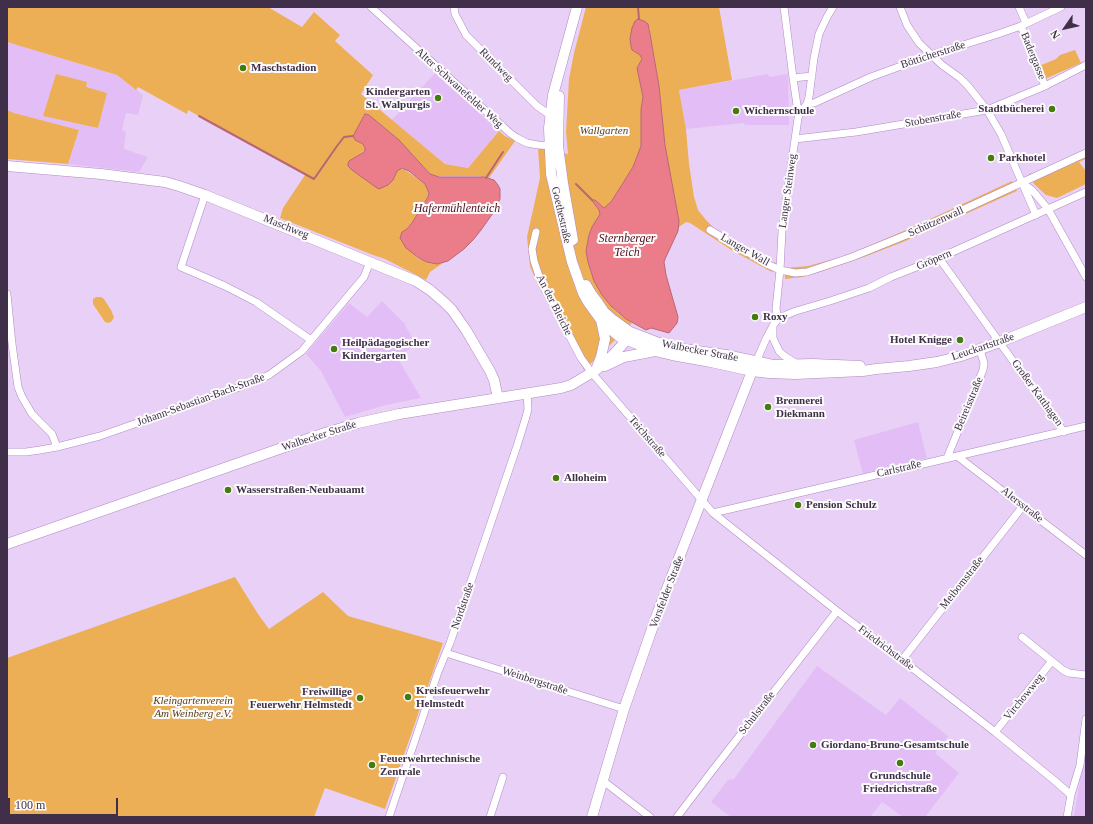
<!DOCTYPE html>
<meta charset="utf-8">
<style>
body{margin:0}
#map{position:relative;width:1093px;height:824px;overflow:hidden;background:#e9d0f6;font-family:"Times New Roman",serif}
canvas{display:block}
.frame{position:absolute;inset:0;border:8px solid #402f48;pointer-events:none}
.north{position:absolute;left:1045px;top:8px;width:40px;height:40px;-webkit-text-stroke:3px #fcfcfc;paint-order:stroke;rotate:236deg;font-size:11px;font-weight:700;line-height:16px;text-align:center;color:#402f48}
.north::after{content:'';display:block;margin:auto;width:14px;height:18px;background:#402f48;clip-path:polygon(50% 0,100% 100%,50% 72%,0 100%)}
.scale{position:absolute;left:8px;top:798px;width:110px;height:18px;box-sizing:border-box;border:2px solid #402f48;border-top:0;padding-left:5px;font-size:12px;line-height:14px;white-space:nowrap;color:#402f48;-webkit-text-stroke:3px #fcfcfc;paint-order:stroke}
</style>
<div id="map">
<canvas width="1093" height="824"></canvas>
<div class="frame"></div>
<div class="north">N</div>
<div class="scale">100 m</div>
</div>
<script>
const ctx = document.querySelector('canvas').getContext('2d');
ctx.lineJoin = 'round';
function fillPath(path, color) { ctx.fillStyle = color; ctx.fill(path, 'evenodd'); }
const shape = rows => new Path2D(rows.map(r => 'M' + r).join(''));
function stroke(path, color, width, dash) { ctx.strokeStyle = color; ctx.lineWidth = width; ctx.lineCap = dash ? 'butt' : 'round'; ctx.setLineDash(dash || []); ctx.stroke(path); }
function label(font, color, halo, rows, align = 'center') {
  ctx.font = font + ' "Times New Roman",serif'; ctx.lineWidth = 4; ctx.setLineDash([]); ctx.textBaseline = 'middle'; ctx.strokeStyle = halo; ctx.fillStyle = color; for (const [text, x, y, turn = 0] of rows) {
    ctx.save(); ctx.translate(x, y); ctx.rotate((+turn || 0) * Math.PI / 180); ctx.textAlign = isNaN(turn) ? turn : align; if (halo) ctx.strokeText(text, 0, 0); ctx.fillText(text, 0, 0); ctx.restore();
  }
}
fillPath(shape([
 [7,42,117,75,143,95,138,115,126,113,122,130,126,132,124,149,148,157,139,172,68,164,79,130,14,113,7,110],
 [435,73,499,131,468,168,445,164,392,120],
 [768,74,769,77,788,74,789,125,745,125,744,123,686,129,679,90],
 [382,301,404,323,416,345,397,357,421,398,386,405,345,417,321,371,306,354,349,303,367,317],
 [918,422,927,458,863,474,854,440],
 [817,666,886,715,900,698,948,736,935,753,959,773,925,817,903,817,882,802,870,817,731,817,711,802,728,780,732,779,733,780],
 [1086,738,1086,817,1074,817,1079,787]
]), '#e3bef6');
fillPath(shape([
 [7,7,268,7,302,27,314,12,340,35,335,41,373,75,361,94,445,164,468,168,499,131,505,136,515,141,489,178,478,176,435,176,430,174,401,143,381,125,369,115,365,114,354,139,363,144,365,148,365,150,348,163,391,182,397,171,400,169,404,169,425,184,427,189,429,193,428,197,412,223,407,229,402,232,402,242,419,259,437,264,443,263,430,272,426,280,385,259,373,255,280,218,283,208,305,175,188,110,187,114,138,87,136,90,117,75,7,42],
 [586,7,719,7,732,80,679,90,686,129,689,164,694,197,698,210,706,220,716,230,772,263,775,262,772,272,733,251,690,223,686,222,679,227,677,213,665,145,659,86,649,27,631,48,634,51,640,55,642,59,637,68,643,97,641,109,641,146,633,167,611,202,604,208,593,202,599,210,600,214,592,227,589,235,586,251,591,272,605,299,618,313,632,323,609,346,584,370,537,283,530,266,527,237,540,178,538,148,568,154,566,132,569,79,574,53],
 [1075,50,1081,63,1045,79,1039,66,1056,59,1060,55],
 [56,74,87,82,86,87,107,93,98,128,43,116],
 [7,110,14,113,79,130,68,164,7,159],
 [1086,150,1086,159,1079,162,1086,171,1086,184,1057,198,1046,195,1034,184,1029,173,1033,174,1033,175],
 [1012,181,1017,191,903,242,864,257,820,272,802,277,785,279,785,268,808,266,845,256,913,227],
 [96,297,101,297,104,299,111,310,114,317,112,321,109,323,105,322,93,304,93,299],
 [235,577,258,614,269,629,323,592,348,616,443,643,385,809,325,788,314,817,7,817,7,658]
]), '#edaf56');
const water = shape([
 [638,19,644,21,648,24,650,34,659,86,665,145,679,221,678,231,665,259,664,262,666,275,678,317,677,323,669,333,651,328,646,330,626,319,611,306,602,295,594,281,588,262,586,251,589,235,592,227,600,214,599,210,593,202,592,200,595,200,604,208,611,202,633,167,641,146,641,109,643,97,637,68,642,59,640,55,632,50,631,46,630,39,632,28,635,21,638,19],
 [365,114,369,115,399,140,430,174,439,177,484,177,494,180,498,185,500,189,500,199,493,213,481,230,473,240,464,249,448,261,437,264,427,262,419,258,406,248,400,238,402,232,407,229,412,223,428,197,429,193,425,184,409,171,402,168,397,171,393,180,388,185,379,189,377,188,352,170,348,166,348,164,349,161,364,152,365,150,365,148,363,144,355,140,353,136,365,114]
]);
fillPath(water, '#eb7d8a');
stroke(water, '#b86676', 1);
stroke(shape([
 [638,7,639,19],
 [199,116,314,179,337,146,344,137,353,136],
 [486,178,503,152],
 [576,184,592,200]
]), '#b86676', 2);
const street = shape([
 [371,7,510,133,517,138,527,143,538,145,554,146],
 [454,7,455,14,466,35,537,106,550,115],
 [784,7,793,78,797,105,800,113],
 [900,7,907,25,919,43,942,65,960,78,968,86,987,110,1001,134,1036,215],
 [1019,7,1026,23],
 [1021,26,1045,86],
 [793,78,812,76],
 [807,104,814,103,871,77,931,55,995,35,1021,26,1061,7],
 [795,139,856,132,987,110,1045,86,1086,65],
 [1024,184,1032,190,1048,209,1086,277],
 [205,195,181,267,225,286,256,302,311,340],
 [710,230,769,265,780,270,795,273,807,272,852,257,921,229,1086,153],
 [536,232,532,249,534,261,541,282,581,358,592,373,713,513,837,611,902,660,995,732,1055,781,1071,795],
 [939,258,1064,432],
 [7,294,12,344,18,387,22,397,32,414,52,434,57,447],
 [778,319,776,309,780,270,782,231,798,118,800,113,807,104,809,97,814,58,819,34,827,17,833,7],
 [773,327,773,338,779,351,783,355,797,364],
 [756,362,766,339,774,324,778,319,786,315,796,311,830,301,869,288,891,277,939,258,1086,192],
 [7,452,26,452,40,450,57,447,100,436,237,388,269,375,302,351,364,277,370,262],
 [957,456,1086,555],
 [947,458,983,370,984,363,980,350],
 [713,513,1086,426],
 [1022,637,1063,670,1069,673,1086,675],
 [446,653,624,709],
 [902,660,1023,506],
 [995,732,1052,661],
 [602,780,650,817],
 [389,817,438,672,450,643,517,446,526,417,528,409,527,393],
 [490,817,503,777],
 [677,817,712,771,837,611],
 [1067,817,1071,795,1080,765,1086,719]
]);
const secondary = shape([
 [577,7,553,95,549,128,551,174,572,262,583,293,588,302,601,320,610,329,620,337,655,351,672,355,711,362,752,371,769,373,795,374,863,371,876,369,909,366,937,362,961,356,1000,342,1086,307],
 [559,96,558,146,563,183,573,240],
 [7,166,101,174,165,182,179,186,205,195,416,281,430,290,445,303,452,310,466,330,490,371,494,380,498,398],
 [586,285,592,295,598,303,604,312,612,319,630,332,656,342,683,349,726,355,773,365,813,364,860,366],
 [605,366,624,357,655,351],
 [597,367,601,357,605,339,601,320],
 [7,544,322,434,358,423,399,414,561,388,571,385,596,370,613,355,623,344,630,332],
 [592,817,624,709,659,609,754,366]
]);
stroke(street, '#b189c5', 8);
stroke(secondary, '#b189c5', 11);
stroke(street, '#fff', 7);
stroke(secondary, '#fff', 10);
for (const [x, y, r, color] of [
 [243,68,4,"#457b0f"],
 [438,98,4,"#457b0f"],
 [1052,109,4,"#457b0f"],
 [736,111,4,"#457b0f"],
 [991,158,4,"#457b0f"],
 [755,317,4,"#457b0f"],
 [960,340,4,"#457b0f"],
 [334,349,4,"#457b0f"],
 [768,407,4,"#457b0f"],
 [556,478,4,"#457b0f"],
 [228,490,4,"#457b0f"],
 [798,505,4,"#457b0f"],
 [408,697,4,"#457b0f"],
 [360,698,4,"#457b0f"],
 [813,745,4,"#457b0f"],
 [900,763,4,"#457b0f"],
 [372,765,4,"#457b0f"]
]) { const dot = new Path2D(); dot.arc(x, y, r, 0, 2 * Math.PI); ctx.fillStyle = color; ctx.fill(dot); stroke(dot, '#fcfcfc', 1.5); }
label('11px', '#402f48', '#fcfcfc', [
 ["Bötticherstraße",933,55,-18],
 ["Badergasse",1033,56,68],
 ["Rundweg",496,65,45],
 ["Alter Schwanefelder Weg",459,88,42],
 ["Stobenstraße",933,119,-10],
 ["Langer Steinweg",788,191,-82],
 ["Goethestraße",561,215,77],
 ["Schützenwall",936,222,-24],
 ["Maschweg",286,227,22],
 ["Langer Wall",745,250,30],
 ["Gröpern",934,260,-23],
 ["An der Bleiche",554,305,63],
 ["Leuckartstraße",983,347,-19],
 ["Walbecker Straße",700,351,11],
 ["Großer Katthagen",1037,393,54],
 ["Johann-Sebastian-Bach-Straße",201,400,-20],
 ["Beireisstraße",969,404,-67],
 ["Walbecker Straße",319,436,-18],
 ["Teichstraße",647,437,49],
 ["Carlstraße",899,469,-13],
 ["Alersstraße",1022,505,38],
 ["Meibomstraße",962,583,-52],
 ["Vorsfelder Straße",667,592,-69],
 ["Nordstraße",463,606,-71],
 ["Friedrichstraße",886,648,37],
 ["Weinbergstraße",535,681,18],
 ["Virchowweg",1024,697,-51],
 ["Schulstraße",757,713,-52]
]);
label('bold 11px', '#402f48', '#fcfcfc', [
 ["Maschstadion",251,68],
 ["Kindergarten",430,92,"right"],
 ["St. Walpurgis",430,105,"right"],
 ["Stadtbücherei",1044,109,"right"],
 ["Wichernschule",744,111],
 ["Parkhotel",999,158],
 ["Roxy",763,317],
 ["Hotel Knigge",952,340,"right"],
 ["Heilpädagogischer",342,343],
 ["Kindergarten",342,356],
 ["Brennerei",776,401],
 ["Diekmann",776,414],
 ["Alloheim",564,478],
 ["Wasserstraßen-Neubauamt",236,490],
 ["Pension Schulz",806,505],
 ["Kreisfeuerwehr",416,691],
 ["Helmstedt",416,704],
 ["Freiwillige",352,692,"right"],
 ["Feuerwehr Helmstedt",352,705,"right"],
 ["Giordano-Bruno-Gesamtschule",821,745],
 ["Feuerwehrtechnische",380,759],
 ["Zentrale",380,772],
 ["Grundschule",900,776,"center"],
 ["Friedrichstraße",900,789,"center"]
], 'left');
label('italic 11px', '#593e17', '#fcfcfc', [
 ["Wallgarten",604,131],
 ["Kleingartenverein",193,701],
 ["Am Weinberg e.V.",193,714]
]);
label('italic 12px', '#54101e', '#fcfcfc', [
 ["Hafermühlenteich",457,209],
 ["Sternberger",627,239],
 ["Teich",627,253]
]);
</script>
